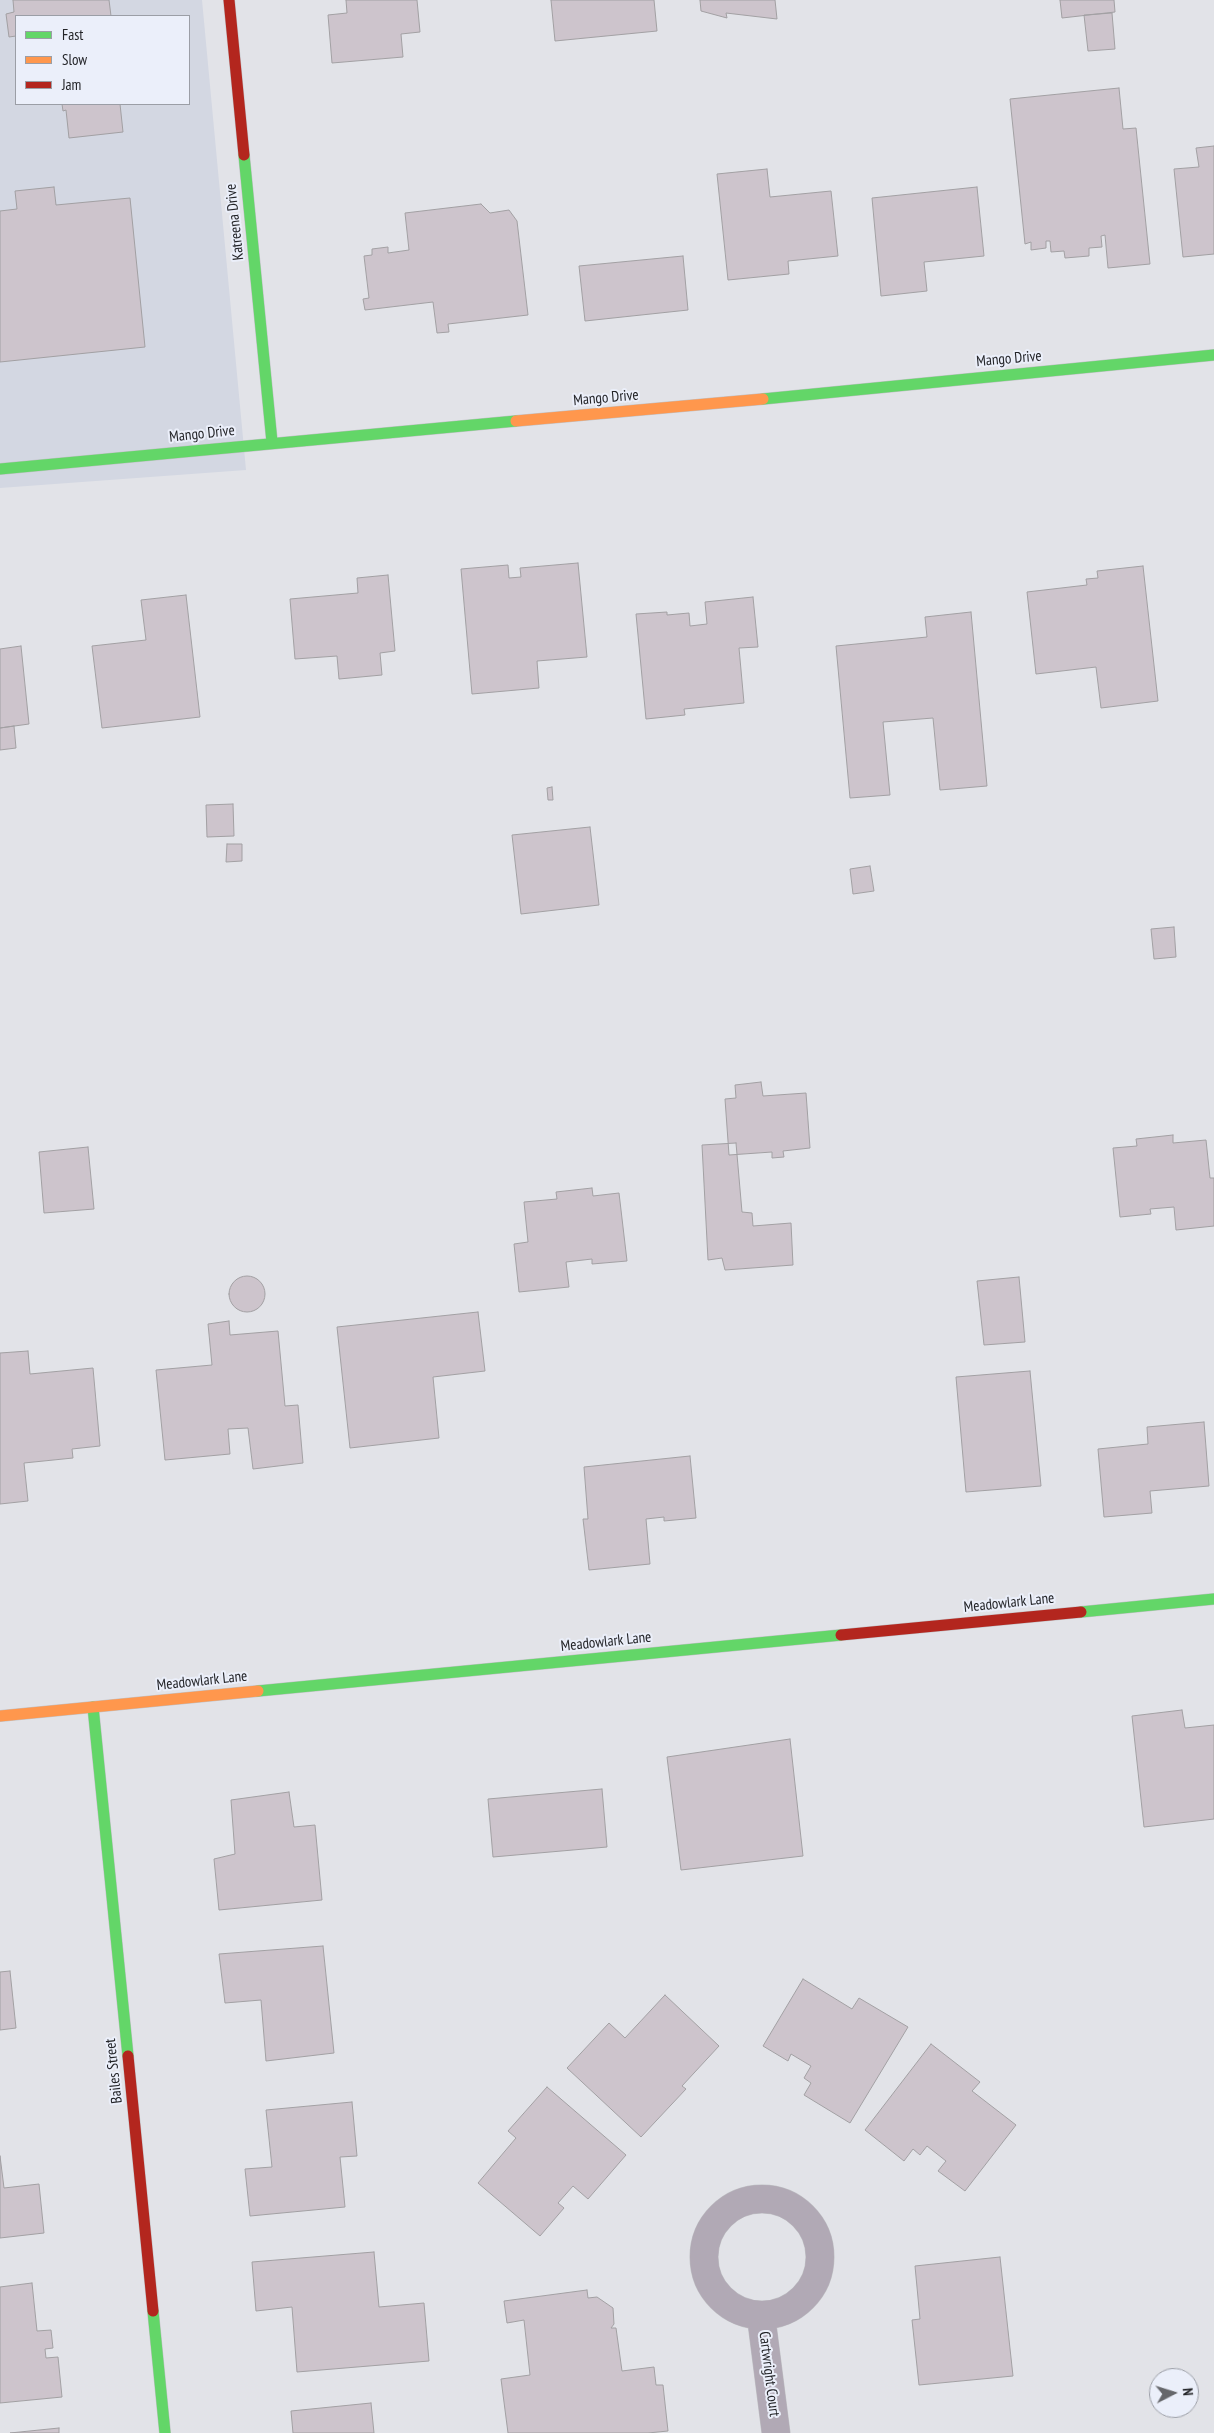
<!DOCTYPE html>
<style>
body{margin:0}
#map{position:relative;width:1214px;height:2433px;overflow:hidden;background:#e2e3e8;font-family:"PT Sans Narrow",sans-serif}
canvas{display:block}
.legend{position:absolute;left:15px;top:15px;width:175px;height:90px;box-sizing:border-box;background:#ebeffa;border:1px solid #9b9ea6;margin:0;padding:6px 9px;list-style:none;font-size:15px;color:#232428}
.legend li{display:flex;align-items:center;gap:10px;height:25px}
.legend b{width:25px;border:1px solid #9b9ea6}
.north{position:absolute;left:1149px;top:2368px;width:50px;height:50px;box-sizing:border-box;background:#ebeffa;border:1px solid #9b9ea6;border-radius:50%;rotate:85deg;font-size:14px;font-weight:700;line-height:20px;text-align:center;color:#232428}
.north::after{content:'';display:block;margin:auto;width:18px;height:22px;background:#66676b;clip-path:polygon(50% 0,100% 100%,50% 72%,0 100%)}
</style>
<div id="map">
<canvas width="1214" height="2433"></canvas>
<ul class="legend">
<li><b style="height:6px;background:#63d668"></b>Fast</li>
<li><b style="height:6px;background:#ff974d"></b>Slow</li>
<li><b style="height:6px;background:#b3261e"></b>Jam</li>
</ul>
<div class="north">N</div>
</div>
<script>
const ctx = document.querySelector('canvas').getContext('2d');
ctx.lineJoin = 'round';
function fillPath(path, color) { ctx.fillStyle = color; ctx.fill(path, 'evenodd'); }
const shape = rows => new Path2D(rows.map(r => 'M' + r).join(''));
function stroke(path, color, width, dash) { ctx.strokeStyle = color; ctx.lineWidth = width; ctx.lineCap = dash ? 'butt' : 'round'; ctx.setLineDash(dash || []); ctx.stroke(path); }
function label(font, color, halo, rows, align = 'center') {
  ctx.font = font + ' "PT Sans Narrow",sans-serif'; ctx.lineWidth = 4; ctx.setLineDash([]); ctx.textBaseline = 'middle'; ctx.strokeStyle = halo; ctx.fillStyle = color; for (const [text, x, y, turn = 0] of rows) {
    ctx.save(); ctx.translate(x, y); ctx.rotate((+turn || 0) * Math.PI / 180); ctx.textAlign = isNaN(turn) ? turn : align; if (halo) ctx.strokeText(text, 0, 0); ctx.fillText(text, 0, 0); ctx.restore();
  }
}
fillPath(shape([
 [0,0,202,0,246,470,0,488],
 [16,16,189,16,189,104,16,104]
]), '#d3d7e2');
const building = shape([
 [13,0,109,0,111,16,16,16,16,36,9,37,6,14,14,12,13,0],
 [346,0,417,0,420,32,401,34,403,57,332,63,328,15,347,13,346,0],
 [551,0,654,0,657,31,555,41,551,0],
 [700,0,775,0,777,19,726,13,727,18,701,11,700,0],
 [1060,0,1114,0,1115,12,1062,18,1060,0],
 [1112,13,1115,49,1088,51,1084,15,1112,13],
 [1119,88,1123,129,1136,128,1150,264,1108,268,1105,235,1101,236,1102,247,1089,248,1089,256,1065,258,1064,251,1051,252,1050,241,1046,241,1046,248,1031,250,1031,242,1025,244,1010,99,1119,88],
 [62,104,120,104,123,132,69,138,66,110,63,111,62,104],
 [1214,146,1214,254,1183,257,1174,169,1199,167,1196,148,1214,146],
 [767,169,770,197,831,191,838,256,788,261,789,274,728,280,717,174,767,169],
 [54,187,56,205,130,198,145,347,0,362,0,211,17,209,15,191,54,187],
 [977,187,984,256,924,262,927,291,881,296,872,198,977,187],
 [481,204,490,213,509,210,517,221,528,315,448,324,449,332,437,333,433,302,365,310,363,299,369,298,364,256,372,255,372,249,388,247,388,253,409,250,405,213,481,204],
 [683,256,688,310,585,321,579,266,683,256],
 [578,563,587,657,537,661,539,688,472,694,461,569,508,565,509,578,521,577,520,568,578,563],
 [1143,566,1158,701,1101,708,1096,667,1036,674,1027,592,1087,585,1086,579,1098,578,1097,571,1143,566],
 [388,575,395,651,380,653,382,675,339,679,337,656,295,659,290,599,358,593,357,578,388,575],
 [186,595,200,717,102,728,92,646,146,640,141,600,186,595],
 [753,597,758,647,739,648,744,703,684,709,685,715,646,719,636,614,667,612,667,615,689,613,690,626,707,624,705,602,753,597],
 [971,612,987,786,940,790,933,718,883,722,890,795,850,798,836,646,927,637,925,617,971,612],
 [21,646,29,724,0,728,0,649,21,646],
 [14,726,16,748,0,750,0,728,14,726],
 [552,787,553,800,548,800,547,788,552,787],
 [233,804,234,836,207,837,206,805,233,804],
 [590,827,599,905,521,914,512,835,590,827],
 [227,844,242,844,242,861,226,862,227,844],
 [870,866,874,891,853,894,850,869,870,866],
 [1174,927,1176,957,1154,959,1151,929,1174,927],
 [761,1082,763,1096,806,1093,810,1148,783,1151,784,1157,772,1158,772,1152,729,1155,725,1099,736,1098,735,1085,761,1082],
 [1173,1135,1173,1143,1206,1140,1210,1178,1214,1178,1214,1226,1176,1230,1174,1207,1150,1209,1151,1214,1120,1217,1113,1148,1137,1146,1136,1139,1173,1135],
 [736,1143,742,1212,752,1213,753,1226,791,1223,793,1265,725,1270,722,1258,708,1260,702,1145,736,1143],
 [88,1147,94,1209,44,1213,39,1152,88,1147],
 [592,1188,593,1196,619,1193,627,1261,592,1264,592,1259,566,1262,569,1287,519,1292,514,1244,528,1242,524,1202,557,1199,556,1192,592,1188],
 '229 1294a18 18 0 1 1 36 0a18 18 0 1 1-36 0Z',
 [1019,1277,1025,1342,984,1345,977,1281,1019,1277],
 [478,1312,485,1371,433,1377,439,1438,350,1448,337,1327,478,1312],
 [229,1321,230,1335,278,1331,285,1406,298,1405,303,1463,253,1469,248,1428,228,1429,230,1454,165,1460,156,1370,212,1365,208,1324,229,1321],
 [28,1351,30,1374,93,1368,100,1446,72,1449,73,1458,24,1463,28,1501,0,1504,0,1353,28,1351],
 [1030,1371,1041,1486,966,1492,956,1377,1030,1371],
 [1204,1422,1209,1486,1150,1491,1152,1513,1104,1517,1098,1449,1148,1444,1147,1427,1204,1422],
 [690,1456,696,1518,664,1521,664,1517,646,1519,650,1564,589,1570,583,1519,588,1519,584,1467,690,1456],
 [1182,1710,1185,1728,1214,1725,1214,1819,1144,1827,1132,1716,1182,1710],
 [790,1739,803,1856,681,1870,667,1757,790,1739],
 [602,1789,607,1847,493,1857,488,1799,602,1789],
 [289,1792,294,1827,315,1825,322,1900,219,1910,214,1859,235,1854,231,1800,289,1792],
 [323,1946,334,2053,266,2061,261,2000,225,2003,219,1954,323,1946],
 [10,1971,16,2028,0,2030,0,1972,10,1971],
 [803,1979,852,2009,859,1998,908,2027,850,2123,804,2095,811,2083,804,2078,811,2066,791,2054,788,2061,763,2046,803,1979],
 [665,1995,719,2046,682,2086,686,2089,641,2137,567,2068,609,2023,625,2038,665,1995],
 [931,2044,980,2082,972,2091,1016,2125,965,2191,938,2171,946,2161,927,2146,920,2155,913,2149,904,2161,865,2130,931,2044],
 [547,2087,626,2155,588,2199,573,2186,558,2203,564,2208,540,2236,478,2183,516,2138,508,2131,547,2087],
 [352,2102,357,2156,340,2157,345,2207,250,2216,245,2169,272,2167,266,2110,352,2102],
 [0,2156,4,2188,39,2184,44,2233,0,2238,0,2156],
 [374,2252,379,2307,424,2303,429,2361,297,2372,292,2307,256,2311,252,2262,374,2252],
 [1000,2257,1013,2376,919,2385,912,2320,920,2319,915,2266,1000,2257],
 [32,2283,37,2331,51,2330,53,2348,45,2349,46,2358,58,2357,62,2397,0,2403,0,2287,32,2283],
 [587,2290,588,2298,597,2297,613,2308,614,2324,611,2328,616,2328,622,2371,654,2367,656,2385,663,2385,668,2431,648,2433,508,2433,501,2379,530,2375,524,2320,507,2323,504,2301,587,2290],
 [371,2403,374,2433,293,2433,291,2411,371,2403],
 [59,2428,59,2433,10,2433,59,2428]
]);
fillPath(building, '#cdc4cc');
stroke(building, '#a2a0a3', 1);
const street = shape([
 '704 2257a58 58 0 1 1 116 0a58 58 0 1 1-116 0Z',
 [761,2316,776,2433]
]);
const fast = shape([
 [244,155,272,442],
 [763,399,1214,355],
 [0,469,516,421],
 [1081,1612,1214,1599],
 [258,1691,841,1635],
 [93,1707,128,2056],
 [153,2311,165,2433]
]);
const slow = shape([
 [516,421,763,399],
 [0,1716,258,1691]
]);
const jam = shape([
 [229,0,244,155],
 [841,1635,1081,1612],
 [128,2056,153,2311]
]);
stroke(street, '#c0c1c5', 29);
stroke(fast, '#c0c1c5', 12);
stroke(slow, '#c0c1c5', 12);
stroke(jam, '#c0c1c5', 12);
stroke(street, '#b1a9b5', 28);
stroke(fast, '#63d668', 11);
stroke(slow, '#ff974d', 11);
stroke(jam, '#b3261e', 11);
label('15px', '#232428', '#ebeffa', [
 ["Katreena Drive",235,222,-96],
 ["Mango Drive",1009,359,-5],
 ["Mango Drive",606,398,-5],
 ["Mango Drive",202,434,-6],
 ["Meadowlark Lane",1009,1603,-6],
 ["Meadowlark Lane",606,1642,-6],
 ["Meadowlark Lane",202,1681,-6],
 ["Bailes Street",114,2071,-96],
 ["Cartwright Court",769,2374,83]
]);
</script>
